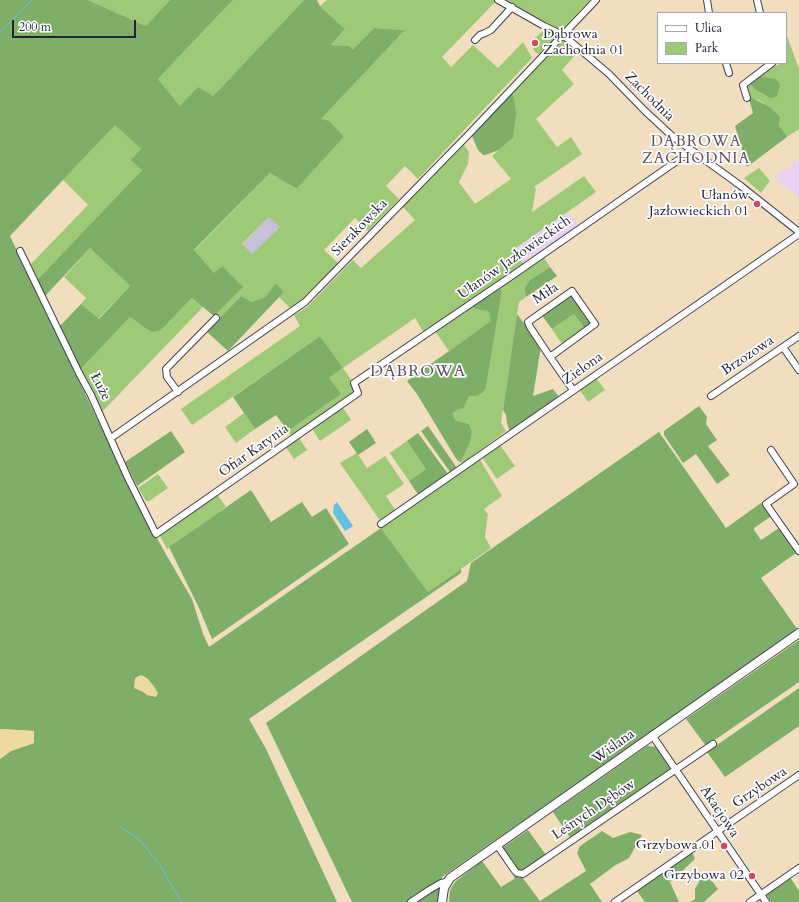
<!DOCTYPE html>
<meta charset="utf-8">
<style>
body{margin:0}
#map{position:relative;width:799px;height:902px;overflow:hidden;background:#f0debe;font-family:Cardo,serif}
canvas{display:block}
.legend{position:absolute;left:657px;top:12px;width:130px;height:52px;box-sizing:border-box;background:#fff;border:1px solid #a7a7b1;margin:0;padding:5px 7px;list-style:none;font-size:12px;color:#22223b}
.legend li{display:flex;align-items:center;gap:8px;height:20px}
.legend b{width:20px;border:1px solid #a7a7b1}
.scale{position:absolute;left:12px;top:20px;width:124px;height:18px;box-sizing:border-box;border:2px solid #22223b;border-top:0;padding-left:5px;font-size:12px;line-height:14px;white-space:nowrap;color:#22223b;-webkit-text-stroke:3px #fff;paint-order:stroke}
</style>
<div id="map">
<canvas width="799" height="902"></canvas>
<ul class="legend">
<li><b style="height:5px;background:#fff"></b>Ulica</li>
<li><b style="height:11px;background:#9eca77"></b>Park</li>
</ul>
<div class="scale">200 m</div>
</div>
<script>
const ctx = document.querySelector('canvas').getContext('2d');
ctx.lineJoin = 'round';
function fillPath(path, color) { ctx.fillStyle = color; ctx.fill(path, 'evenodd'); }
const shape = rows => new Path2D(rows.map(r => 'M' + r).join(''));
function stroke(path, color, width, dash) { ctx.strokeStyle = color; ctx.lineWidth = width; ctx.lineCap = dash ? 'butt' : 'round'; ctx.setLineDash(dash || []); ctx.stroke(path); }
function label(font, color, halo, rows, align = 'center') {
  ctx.font = font + ' Cardo,serif'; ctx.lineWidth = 3.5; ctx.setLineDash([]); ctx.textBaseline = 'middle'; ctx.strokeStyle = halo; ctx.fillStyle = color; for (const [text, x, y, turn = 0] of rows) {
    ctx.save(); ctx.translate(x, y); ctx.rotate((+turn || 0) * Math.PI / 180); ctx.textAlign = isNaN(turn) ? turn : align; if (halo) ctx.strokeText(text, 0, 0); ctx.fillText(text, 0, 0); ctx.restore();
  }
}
fillPath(shape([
 [799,159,799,197,778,182,776,179,777,175,780,172,781,173],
 [568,212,579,227,536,257,530,255,524,265,513,250]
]), '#e7d2ef');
fillPath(shape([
 [269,217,280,227,252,255,242,245]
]), '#c8bfd8');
fillPath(shape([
 [88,0,170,0,146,26],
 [233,0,304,0,213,96,180,106,158,79],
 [327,0,493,0,496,1,442,57,451,67,473,45,498,68,523,42,532,58,418,179,405,166,386,186,399,199,368,231,355,218,324,250,338,263,301,300,290,308,279,297,284,292,276,285,265,297,252,302,241,296,219,320,214,316,222,266,215,274,194,251,270,173,286,183,297,187,344,137,321,119,405,30,374,28,353,49,349,46,331,45,345,29,320,6],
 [269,217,280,227,252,254,242,244],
 [501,0,590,0,562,30,559,30,552,28],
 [544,30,547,30,556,35,556,37,543,52,540,54,536,53,533,49,536,40,534,39],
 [786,33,799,69,799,129,787,137,782,131,770,107,758,100,750,98,746,86,750,83,764,95,772,98,779,82,775,79,760,76,772,66,779,65,779,63,786,63],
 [564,40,578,52,562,70,574,84,536,119,557,147,571,137,582,154,534,187,536,189,532,212,584,176,596,192,513,250,524,265,424,333,415,318,343,368,353,382,357,391,293,438,288,431,340,394,329,378,343,368,320,336,192,425,181,409,300,326,294,315,307,307,353,260,361,268,415,220,403,207,464,145,469,152,468,164,459,182,475,204,511,179,492,156,513,138,514,95,513,92],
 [115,124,141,149,142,170,37,280,30,265,88,205,63,180],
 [759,168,770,181,761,193,744,178],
 [90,248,130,286,98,319,81,304,86,298,64,277],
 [543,256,550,267,530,280,525,293,526,297,519,302,501,423,506,431,463,463,460,462,463,457,471,440,472,431,469,424,457,421,454,418,453,413,459,409,469,396,486,388,502,291,498,287],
 [192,298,203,307,101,413,80,370,130,317,145,328,161,330],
 [471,306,475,309,487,311,489,313,492,321,449,351,434,330],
 [574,314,585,329,562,344,552,329],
 [596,378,605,390,588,402,579,389],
 [342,406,351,420,320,441,311,427],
 [244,413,255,429,236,443,225,427],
 [298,436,307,450,294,459,285,446],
 [407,441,426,469,409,481,389,452,391,452],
 [500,445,515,466,497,479,482,457],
 [357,453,367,468,385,456,404,484,386,496,396,511,381,522,340,463],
 [479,458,502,496,484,509,488,514,485,537,491,548,428,592,381,528,397,515],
 [158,474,168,488,149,501,146,501,138,488],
 [217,494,226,507,167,549,159,534]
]), '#9eca77');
fillPath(shape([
 [0,0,88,0,146,26,170,0,233,0,158,79,180,106,198,87,213,96,304,0,317,0,320,6,345,29,331,45,349,46,353,49,374,28,405,30,321,119,329,121,344,137,297,188,286,183,270,173,194,250,214,273,222,266,243,287,214,316,192,298,161,330,153,332,145,328,130,317,80,370,60,326,81,304,99,319,130,286,90,248,45,296,37,280,142,170,131,160,141,149,115,125,10,236,102,429,141,509,164,551,192,599,203,634,209,647,381,528,428,592,461,569,461,573,249,719,266,749,337,902,0,902,0,759,11,751,34,743,34,731,0,729],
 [760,76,775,79,779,82,780,86,777,96,771,98,768,97,755,89,750,83],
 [513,92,516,113,513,138,499,150,485,155,483,155,478,150,472,136],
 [752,98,770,107,780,117,779,125,787,137,747,167,735,126,753,113,749,99],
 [550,267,557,276,526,297,525,293,525,288,530,280],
 [276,284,284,292,228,351,207,332,241,296,252,302,265,297],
 [498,287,502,291,486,388,482,393,476,396,469,396,463,408,459,409,453,413,454,418,457,421,469,424,472,431,471,440,463,457,460,462,457,460,417,394,407,381,491,321,489,313,487,311,475,309,471,306],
 [569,295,573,296,590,321,589,326,585,329,574,314,552,329,541,314],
 [517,314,541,346,533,396,553,389,559,397,510,432,507,423,506,415,503,410],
 [320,336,343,368,329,378,341,394,288,431,276,415,255,429,233,397],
 [699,406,707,417,706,424,717,440,708,446,730,475,717,484,696,454,683,463,664,435,664,431],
 [428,426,457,468,450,472,421,431],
 [367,429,376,443,358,455,349,442],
 [171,431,185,452,137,486,125,462],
 [659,432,726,528,761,503,772,518,770,517,754,528,754,530,761,540,779,528,796,553,761,578,798,630,442,877,439,902,352,902,266,723,467,581,471,563],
 [418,433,448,474,420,494,417,493,409,481,426,469,407,441],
 [251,490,271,522,302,502,312,517,326,508,349,544,212,639,199,608,169,547],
 [799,640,799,682,706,746,686,719],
 [799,688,799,726,725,777,707,752],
 [647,746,657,747,671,769,571,839,553,812],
 [528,830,546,855,521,873,519,872,502,848],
 [602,831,613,838,630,832,642,835,629,858,614,866,590,884,602,902,449,902,450,890,455,882,482,861,501,887,514,879,515,874,522,877,540,901,586,871,577,853,580,846],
 [692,851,695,859,670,882,679,902,645,902,637,891],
 [709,877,718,889,704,902,690,902,695,899,695,889,700,880],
 [790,877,799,891,799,902,771,902,766,894]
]), '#7eae68');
fillPath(shape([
 [141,675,147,678,153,685,158,693,156,697,147,695,143,692,134,688,135,678],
 [0,729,34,731,34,743,11,751,0,759]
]), '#eeda9e');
fillPath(shape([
 [337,502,353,526,345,531,333,513,334,505]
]), '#67bfe4');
stroke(shape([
 [0,33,32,0],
 [120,827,139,839,161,867,181,902]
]), '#67bfe4', 1);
const minor = shape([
 [498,0,544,26,563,35,609,74,645,111,672,136,741,186,799,232],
 [707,0,709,13],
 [757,0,760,13],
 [475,40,480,35,485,33,491,30,512,7],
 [726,63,729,73],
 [747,98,743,85,772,63],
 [20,251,79,373,91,395,128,478,156,534,358,393,354,383,516,273,684,156,690,150],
 [783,347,799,370],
 [550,357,595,324,572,291,528,322,530,327,550,357,573,390],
 [178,392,167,377,166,369,216,318],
 [711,396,799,336],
 [111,438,305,302,469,134,596,0],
 [771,450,794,484,766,504,799,551],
 [381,524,799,234],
 [652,735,766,902],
 [497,845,515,871,517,873,523,874,713,744],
 [411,902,429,890,441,883,446,882],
 [615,902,799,775],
 [750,902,799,868]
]);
const major = shape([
 [442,902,444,888,450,878,799,633]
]);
stroke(minor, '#413e4f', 8);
stroke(major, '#413e4f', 10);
stroke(minor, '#fff', 6);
stroke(major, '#fff', 8);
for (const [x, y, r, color] of [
 [535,43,4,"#d1495b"],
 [757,204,4,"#d1495b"],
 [724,846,4,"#d1495b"],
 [752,876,4,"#d1495b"]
]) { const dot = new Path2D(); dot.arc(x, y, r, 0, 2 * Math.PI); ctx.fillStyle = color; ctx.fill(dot); stroke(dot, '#fff', 1.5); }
label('14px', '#22223b', '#fff', [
 ["Dąbrowa",543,35,"left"],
 ["Zachodnia 01",543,51,"left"],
 ["Ułanów",749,196],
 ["Jazłowieckich 01",749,212],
 ["Grzybowa 01",716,846],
 ["Grzybowa 02",744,876]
], 'right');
label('14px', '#22223b', '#fff', [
 ["Zachodnia",649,97,45],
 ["Sierakowska",360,228,-46],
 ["Ułanów Jazłowieckich",515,258,-35],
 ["Miła",546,294,-34],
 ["Brzozowa",748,356,-34],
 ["Zielona",583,369,-35],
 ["Łuże",100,387,63],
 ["Ofiar Katynia",254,451,-35],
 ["Wiślana",614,747,-36],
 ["Grzybowa",760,788,-34],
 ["Leśnych Dębów",594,810,-34],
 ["Akacjowa",719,812,56]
]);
ctx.letterSpacing = '1px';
label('15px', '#5f4d64', '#fff', [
 ["DĄBROWA",696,143],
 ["ZACHODNIA",696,160]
]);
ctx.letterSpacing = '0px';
ctx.letterSpacing = '1px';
label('16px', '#5f4d64', '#fff', [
 ["DĄBROWA",418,372]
]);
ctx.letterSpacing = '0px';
</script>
